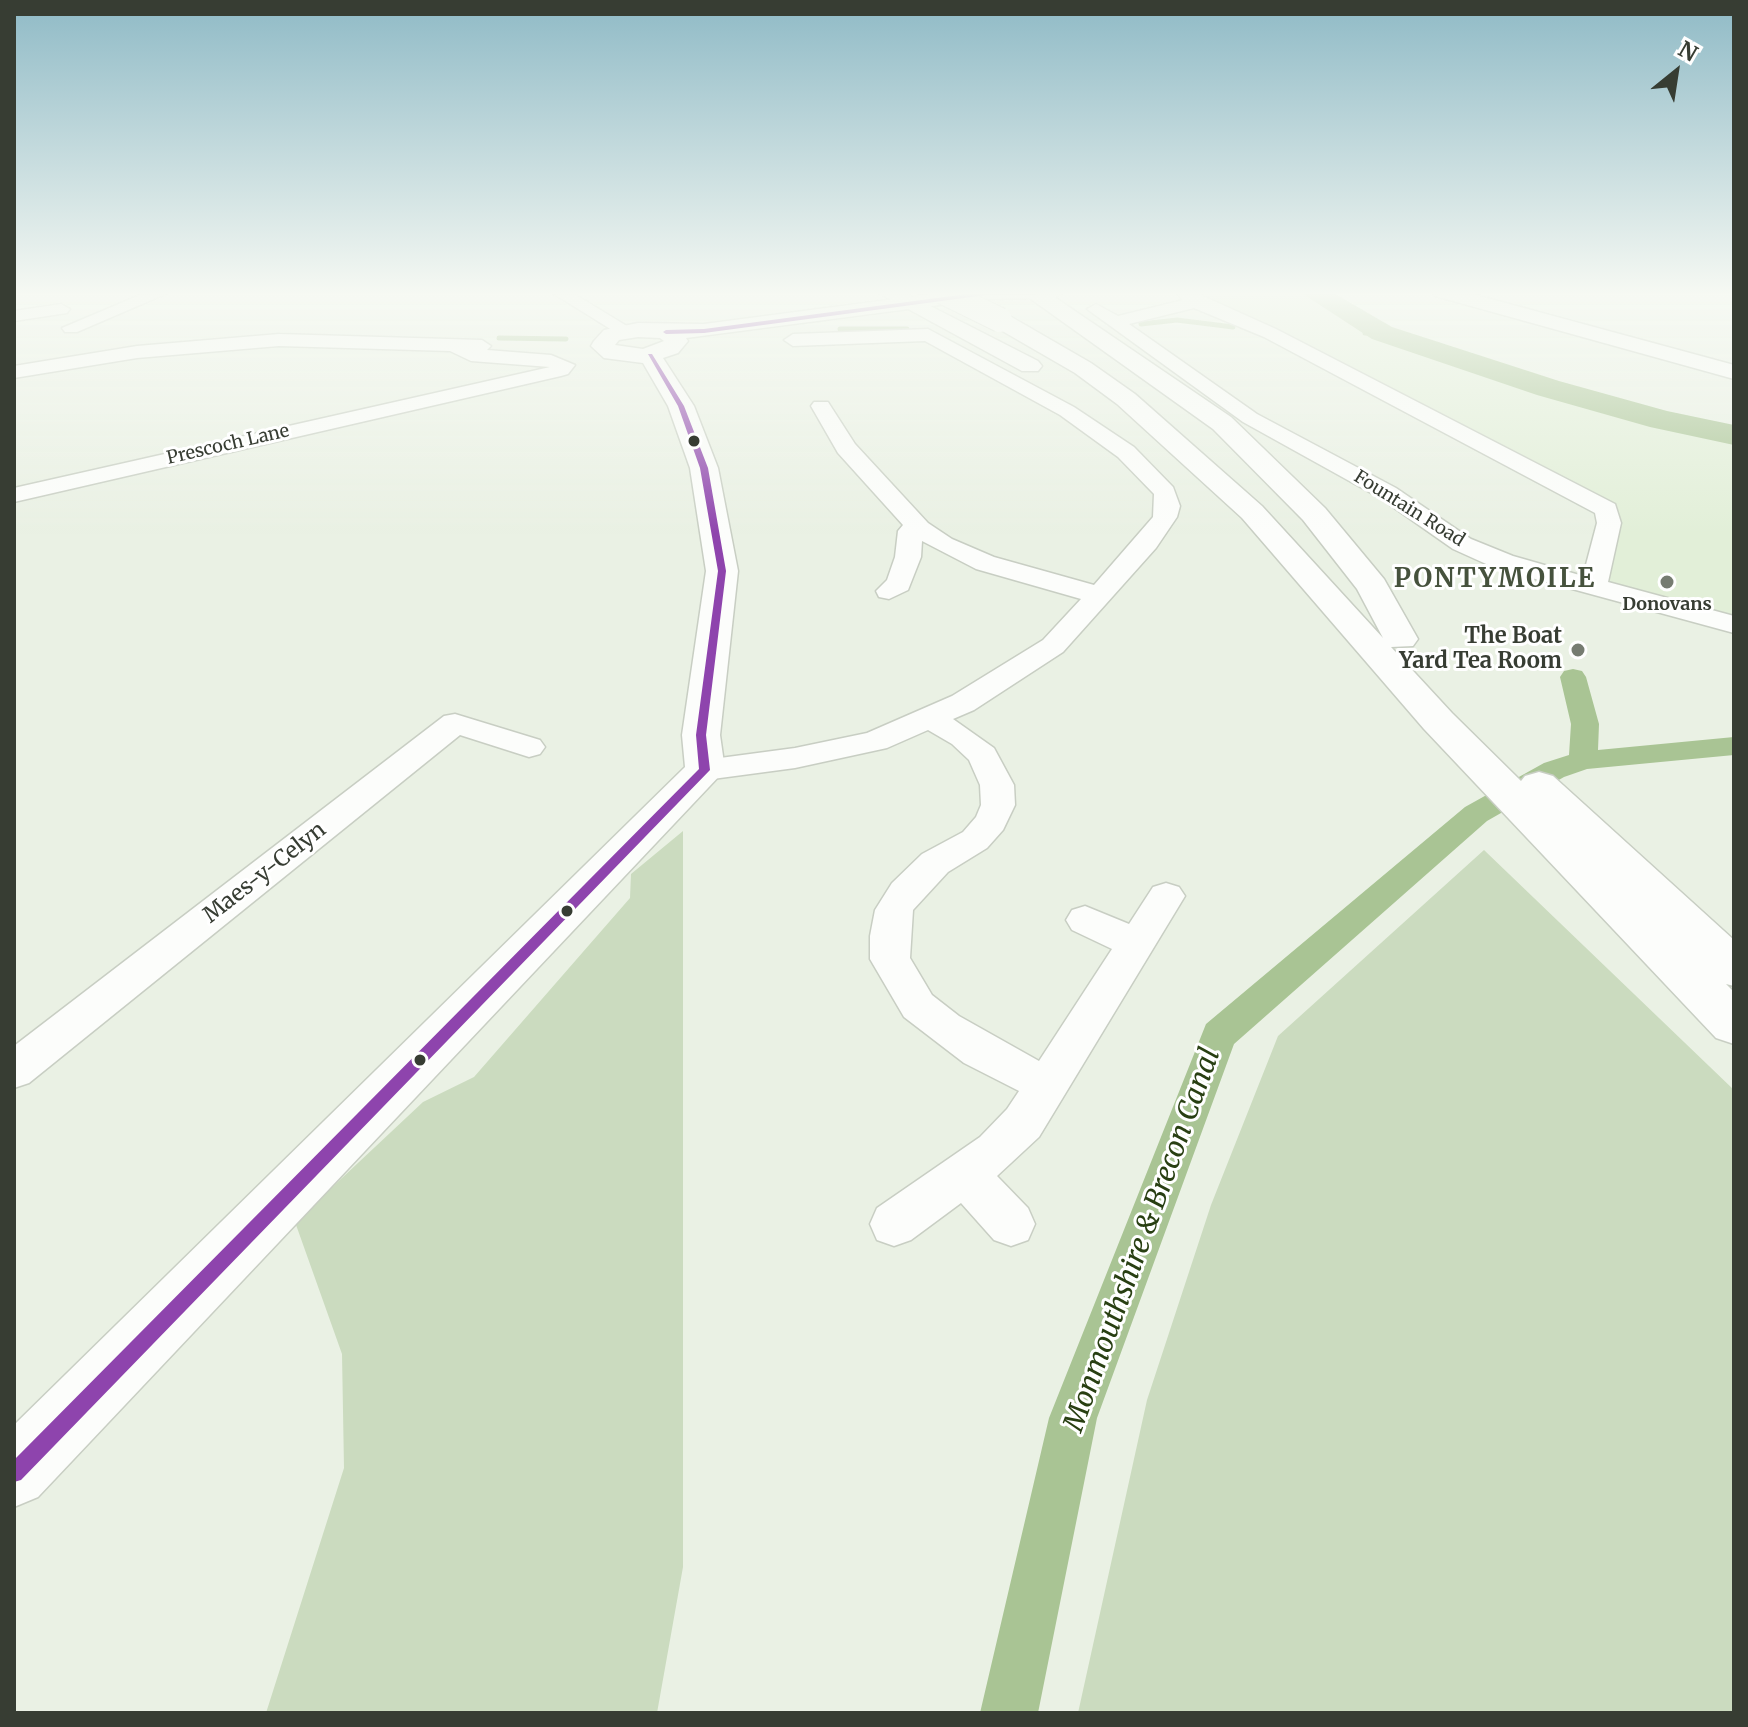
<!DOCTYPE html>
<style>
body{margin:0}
#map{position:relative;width:1748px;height:1727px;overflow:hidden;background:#eaf1e4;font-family:Merriweather,serif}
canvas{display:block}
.frame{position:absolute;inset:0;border:16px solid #373d33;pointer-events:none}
.north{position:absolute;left:1636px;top:32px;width:80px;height:80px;-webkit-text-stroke:6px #fff;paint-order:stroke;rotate:30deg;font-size:22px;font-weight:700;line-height:32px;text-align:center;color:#373d33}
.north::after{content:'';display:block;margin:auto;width:28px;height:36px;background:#373d33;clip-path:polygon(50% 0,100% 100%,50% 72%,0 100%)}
</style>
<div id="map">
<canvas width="1748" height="1727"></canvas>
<div class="frame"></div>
<div class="north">N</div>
</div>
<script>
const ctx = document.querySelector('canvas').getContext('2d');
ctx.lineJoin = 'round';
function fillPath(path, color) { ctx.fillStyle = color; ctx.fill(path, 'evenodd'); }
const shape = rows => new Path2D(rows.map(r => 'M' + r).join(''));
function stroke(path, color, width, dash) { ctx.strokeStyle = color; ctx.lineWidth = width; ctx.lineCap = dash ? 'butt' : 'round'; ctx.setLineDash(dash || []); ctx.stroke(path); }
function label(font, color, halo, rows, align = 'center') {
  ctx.font = font + ' Merriweather,serif'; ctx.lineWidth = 6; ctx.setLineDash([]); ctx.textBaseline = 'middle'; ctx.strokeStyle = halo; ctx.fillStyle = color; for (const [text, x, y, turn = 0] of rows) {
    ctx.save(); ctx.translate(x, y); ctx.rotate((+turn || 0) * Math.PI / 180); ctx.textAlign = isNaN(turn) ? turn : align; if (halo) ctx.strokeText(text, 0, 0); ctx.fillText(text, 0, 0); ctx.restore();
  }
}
fillPath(shape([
 [1192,292,1302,292,1382,333,1548,388,1662,420,1734,435,1734,625,1594,587,1606,508]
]), '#e2efd8');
fillPath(shape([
 [683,831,683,1567,657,1713,266,1713,344,1468,342,1354,295,1222,423,1102,474,1077,630,898,631,874],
 [1484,850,1734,1090,1734,1713,1078,1713,1147,1400,1211,1205,1278,1036]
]), '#cbdbbf');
stroke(shape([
 [1141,324,1177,320,1233,327],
 [840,329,907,329],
 [1365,333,1382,333],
 [499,338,566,339]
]), '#a9c494', 5);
fillPath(shape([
 [1573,669,1582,671,1586,677,1599,724,1598,750,1734,737,1734,755,1587,769,1564,777,1487,821,1234,1044,1097,1418,1038,1713,980,1713,1049,1418,1206,1024,1465,807,1544,763,1569,755,1571,724,1560,677,1564,671,1573,669]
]), '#a9c494');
fillPath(shape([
 [1300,292,1332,292,1392,327,1559,381,1667,411,1734,425,1734,445,1650,427,1537,395,1372,339,1300,292]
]), '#a9c494');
const street = shape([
 [147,292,170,292,77,332,65,332,62,328,147,292],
 [551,292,571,292,635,331,626,336,620,335,551,292],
 [1176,292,1194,292,1276,329,1615,504,1621,523,1608,582,1734,616,1734,633,1495,568,1453,549,1380,498,1243,422,1087,309,1096,304,1118,316,1183,300,1176,292],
 [1194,308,1264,337,1595,513,1597,523,1583,576,1513,556,1471,539,1396,488,1257,414,1129,324,1194,308],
 [61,304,70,309,67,313,14,321,14,311,61,304],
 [928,329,1074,407,1134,447,1173,487,1180,506,1177,517,1156,548,1063,652,974,710,953,719,994,748,1014,785,1015,805,1003,830,987,848,948,872,913,910,910,958,932,995,959,1016,1039,1061,1112,949,1072,930,1066,920,1072,910,1085,906,1129,924,1153,887,1166,883,1179,887,1185,896,1039,1137,997,1176,1028,1208,1035,1224,1028,1240,1011,1246,994,1240,961,1203,911,1240,894,1246,877,1240,870,1224,877,1208,980,1137,1007,1109,1019,1091,964,1063,904,1017,870,959,870,936,875,910,892,883,922,854,963,832,976,817,981,805,980,785,969,760,952,744,928,730,887,748,795,768,705,780,693,777,689,770,693,763,705,760,795,748,867,733,952,696,1043,640,1081,599,976,569,922,541,921,557,908,590,889,599,879,597,876,591,887,580,895,557,898,531,903,525,838,453,811,406,814,402,828,402,855,444,928,523,952,539,994,557,1094,585,1153,517,1154,494,1118,457,1060,415,925,341,793,346,784,340,793,334,928,329],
 [279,334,482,340,491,346,487,350,551,355,575,365,568,374,561,376,14,502,14,488,550,367,471,361,450,351,279,346,137,358,14,378,14,366,137,346,279,334],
 [455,714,540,740,545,747,540,754,529,757,460,735,29,1083,14,1088,14,1046,444,716,455,714]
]);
const secondary = shape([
 [948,292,1064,292,1054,298,986,299,686,338,688,341,678,353,663,358,694,406,718,468,738,571,720,735,725,770,38,1497,14,1507,14,1425,685,767,682,735,706,571,690,468,668,406,643,363,604,358,591,346,594,341,604,330,638,323,704,324,948,292],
 [638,337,660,338,664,341,643,349,615,345,619,340,638,337],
 [1432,292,1465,292,1734,365,1734,379,1435,296,1432,292]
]);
const primary = shape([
 [877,292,903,292,1038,361,1042,366,1038,371,1022,371,877,292],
 [1025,292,1047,292,1231,417,1325,508,1384,579,1418,639,1413,646,1391,647,1452,713,1521,781,1525,776,1539,772,1553,776,1734,940,1734,986,1726,984,1734,992,1734,1044,1716,1038,1424,729,1242,518,1117,404,1075,373,992,325,989,320,992,315,1008,315,1091,363,1135,394,1262,506,1383,638,1357,589,1303,520,1213,429,1028,297,1025,292]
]);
stroke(street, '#c8cec3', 3);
stroke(secondary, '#c8cec3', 3);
stroke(primary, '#c8cec3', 3);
fillPath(street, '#fcfdfb');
fillPath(secondary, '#fcfdfb');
fillPath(primary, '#fcfdfb');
const primaryBridge = shape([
 [943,292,1000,320]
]);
stroke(primaryBridge, '#c8cec3', 26, []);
stroke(primaryBridge, '#fcfdfb', 24);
fillPath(shape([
 [982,292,1038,293,1035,295,986,295,704,333,666,334,663,332,666,330,704,329,982,292],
 [648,354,652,354,684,406,708,468,726,571,706,735,710,770,21,1480,14,1482,14,1460,699,769,696,735,718,571,700,468,678,406,648,354]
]), '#8e44ad');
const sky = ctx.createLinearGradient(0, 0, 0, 534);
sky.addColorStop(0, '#8fbac6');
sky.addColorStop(0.55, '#f6f9f3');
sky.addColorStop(1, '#f6f9f300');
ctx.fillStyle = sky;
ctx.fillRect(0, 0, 1748, 534);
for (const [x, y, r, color] of [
 [694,441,7,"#373d33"],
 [1667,582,8,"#767c71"],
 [1578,650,8,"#767c71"],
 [567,911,7,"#373d33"],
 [420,1060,7,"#373d33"]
]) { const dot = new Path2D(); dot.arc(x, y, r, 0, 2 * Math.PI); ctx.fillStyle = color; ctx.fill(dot); stroke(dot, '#fff', 3); }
label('18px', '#373d33', '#fff', [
 ["Prescoch Lane",228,445,-13],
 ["Fountain Road",1409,509,32]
]);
label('bold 18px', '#373d33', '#fff', [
 ["Donovans",1667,605]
]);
label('bold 22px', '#373d33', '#fff', [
 ["The Boat",1562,637],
 ["Yard Tea Room",1562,662]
], 'right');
label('22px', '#373d33', '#fff', [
 ["Maes-y-Celyn",265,873,-38]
]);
ctx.letterSpacing = '2px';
label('bold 26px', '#46523d', '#fff', [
 ["PONTYMOILE",1495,580]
]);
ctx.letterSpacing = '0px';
label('italic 28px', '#283f12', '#fff', [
 ["Monmouthshire & Brecon Canal",1143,1240,-70]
]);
</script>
